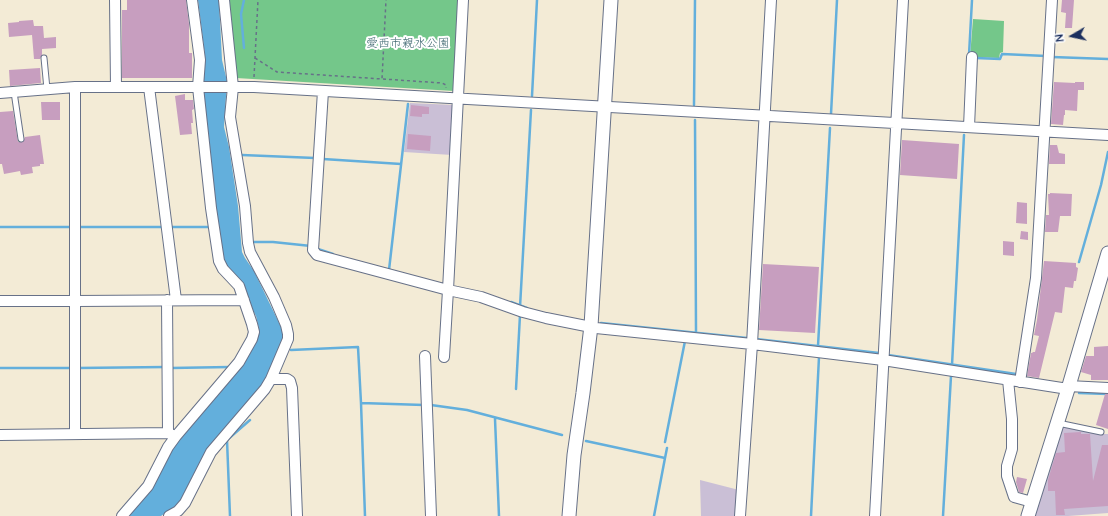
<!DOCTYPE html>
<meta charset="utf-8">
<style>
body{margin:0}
#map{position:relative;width:1108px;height:516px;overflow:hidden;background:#f3ebd6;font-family:"Architects Daughter",sans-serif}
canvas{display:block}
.north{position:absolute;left:1052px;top:16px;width:40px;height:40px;-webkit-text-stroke:3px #fff;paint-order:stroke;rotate:261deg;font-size:11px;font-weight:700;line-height:16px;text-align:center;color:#1b2f5e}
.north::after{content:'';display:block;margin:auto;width:14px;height:18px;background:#1b2f5e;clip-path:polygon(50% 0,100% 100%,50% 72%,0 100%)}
</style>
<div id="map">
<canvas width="1108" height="516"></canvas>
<div class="north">N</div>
</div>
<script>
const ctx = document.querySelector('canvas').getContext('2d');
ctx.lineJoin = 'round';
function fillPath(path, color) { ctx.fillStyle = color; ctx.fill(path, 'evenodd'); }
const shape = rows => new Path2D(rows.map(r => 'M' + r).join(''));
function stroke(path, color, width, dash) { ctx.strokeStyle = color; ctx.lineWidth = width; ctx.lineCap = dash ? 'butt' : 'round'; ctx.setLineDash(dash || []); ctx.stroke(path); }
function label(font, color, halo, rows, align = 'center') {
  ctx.font = font + ' "Architects Daughter","Klee One",sans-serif'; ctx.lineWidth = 4; ctx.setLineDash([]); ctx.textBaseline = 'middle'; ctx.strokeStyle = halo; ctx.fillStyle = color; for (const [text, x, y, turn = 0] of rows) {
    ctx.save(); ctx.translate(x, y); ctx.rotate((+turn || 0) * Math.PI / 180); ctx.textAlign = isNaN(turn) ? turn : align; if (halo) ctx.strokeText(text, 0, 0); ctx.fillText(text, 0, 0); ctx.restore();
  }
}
fillPath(shape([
 [410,103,455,105,452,155,404,152],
 [1062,427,1097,434,1108,434,1108,513,1068,516,1035,516],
 [700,480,739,490,737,516,701,516]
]), '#cabfd6');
fillPath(shape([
 [228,0,459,0,454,91,236,78],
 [973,19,1004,21,1003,52,1000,53,999,58,970,57]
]), '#74c78a');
fillPath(shape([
 [198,0,219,0,222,60,227,81,224,127,229,147,238,206,242,252,245,258,254,271,282,329,283,340,273,366,264,383,206,450,199,467,181,502,161,516,126,516,170,450,246,357,254,347,258,334,259,329,256,316,249,303,221,258,202,93,205,56]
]), '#63afdc');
stroke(shape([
 [244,48,241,14,244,0],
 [969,55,972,0],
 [1052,57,1108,59],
 [976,58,1000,59,1002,54,1046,56],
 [532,96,537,0],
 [694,105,695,0],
 [831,114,837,0],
 [695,120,696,332],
 [242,155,315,158],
 [323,159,401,164],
 [0,227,69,227],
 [78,227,163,227],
 [170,227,210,227],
 [254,242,273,242,311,246],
 [318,249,333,254],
 [1079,262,1101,185,1108,152],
 [389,270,408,104],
 [511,302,527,308],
 [520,307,531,110],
 [601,323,747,338],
 [756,339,879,353],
 [818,346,830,128],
 [291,350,358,347,361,403,424,405],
 [888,355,1016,374],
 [952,365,964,135],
 [0,368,72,368],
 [77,368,166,367],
 [171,368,230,367],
 [516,389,520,315],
 [1079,393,1108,394],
 [361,403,365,516],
 [431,405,467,410,562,435],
 [495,419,499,516],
 [586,441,665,458,667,448],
 [665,442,685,341],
 [230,516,227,440,250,420],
 [654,516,665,458],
 [811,516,819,357],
 [943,516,951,376]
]), '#63afdc', 2.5);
fillPath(shape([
 [127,0,186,0,189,24,189,53,192,53,192,78,122,78,122,10,127,10],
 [1062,0,1074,0,1072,28,1065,28,1066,13,1061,12],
 [33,20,34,26,43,26,44,38,56,37,56,48,42,49,42,55,40,59,34,59,32,35,9,37,8,23,19,22,19,21],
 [40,68,41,83,10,86,9,70],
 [1054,82,1075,83,1075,82,1084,82,1084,90,1078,90,1077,111,1065,110,1065,115,1064,115,1063,125,1051,124],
 [185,94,185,100,193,100,194,109,192,110,193,123,191,123,192,134,180,135,175,96],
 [41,102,60,102,60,120,42,120],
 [411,105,429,107,429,114,422,114,422,117,410,116],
 [13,111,18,142,23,142,25,137,40,135,44,164,40,164,40,166,32,167,33,173,21,175,20,171,4,174,2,164,0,164,0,112],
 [408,134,431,136,430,151,407,149],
 [902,140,959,144,957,179,900,175],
 [1050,145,1057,145,1059,153,1065,154,1065,164,1049,164],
 [1050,193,1072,194,1071,216,1060,216,1058,232,1045,232,1046,215,1049,215,1048,194,1050,194],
 [1017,202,1027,203,1027,224,1016,223],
 [1021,231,1028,232,1028,240,1020,239],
 [1003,241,1014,242,1014,256,1003,255],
 [1044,261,1076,263,1076,267,1078,268,1076,281,1074,281,1073,288,1065,287,1062,313,1055,312,1039,378,1027,376,1031,353,1032,353,1033,352,1035,352,1039,336,1034,335,1037,320],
 [763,264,819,267,815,333,759,330],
 [1108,346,1108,380,1091,380,1091,375,1081,372,1086,356,1094,356,1094,347],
 [1105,394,1108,394,1108,429,1096,425],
 [1081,432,1081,434,1090,434,1093,481,1102,445,1108,445,1108,506,1064,509,1065,515,1056,515,1055,491,1048,491,1048,480,1056,453,1065,452,1064,433],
 [1017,477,1027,479,1023,493,1019,492,1016,482]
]), '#c79ebf');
const service = shape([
 [44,58,47,89],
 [14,92,21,139],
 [1058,423,1101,432]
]);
const minor = shape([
 [115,0,116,87],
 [224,0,233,87,230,117,245,206,248,243,250,252,274,297,286,325,288,334,288,339,271,379],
 [149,87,176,300],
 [323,91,313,250,317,255,448,290,463,0],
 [0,93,75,87,254,87,1108,135],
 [969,127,972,57],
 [0,301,75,301,75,87],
 [425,356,431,516],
 [444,357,448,290,481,297,523,312,546,318,596,328,752,344,883,360,1068,389],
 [1008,380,1012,419,1012,449,1007,466,1007,476,1014,497,1032,502],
 [1020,382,1036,278,1052,0],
 [1068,386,1108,388],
 [75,434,75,301,244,300],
 [0,435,168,433,167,300],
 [176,436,239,362,252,339,254,332,252,324,239,286,223,269,219,261,211,208,198,87,200,60,192,0],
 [122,516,148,486,168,447,176,436,170,434],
 [169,516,178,511,185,503,211,452,265,389,271,379,287,379,290,381,292,388,297,516],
 [740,516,752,344,771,0],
 [875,516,903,0]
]);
const tertiary = shape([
 [569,516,574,455,583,393,591,326,611,0],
 [1028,516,1068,389,1108,253]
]);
stroke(service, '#677188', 7);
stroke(minor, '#677188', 12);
stroke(tertiary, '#677188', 15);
stroke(shape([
 [255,58,277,72,382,79,386,0],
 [254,77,258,0],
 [383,79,442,83,446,85,446,88]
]), '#677188', 1.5, [3, 3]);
stroke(service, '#fff', 5);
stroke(minor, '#fff', 10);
stroke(tertiary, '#fff', 13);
label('12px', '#3a646d', '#fff', [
 ["愛西市親水公園",408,44]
]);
</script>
